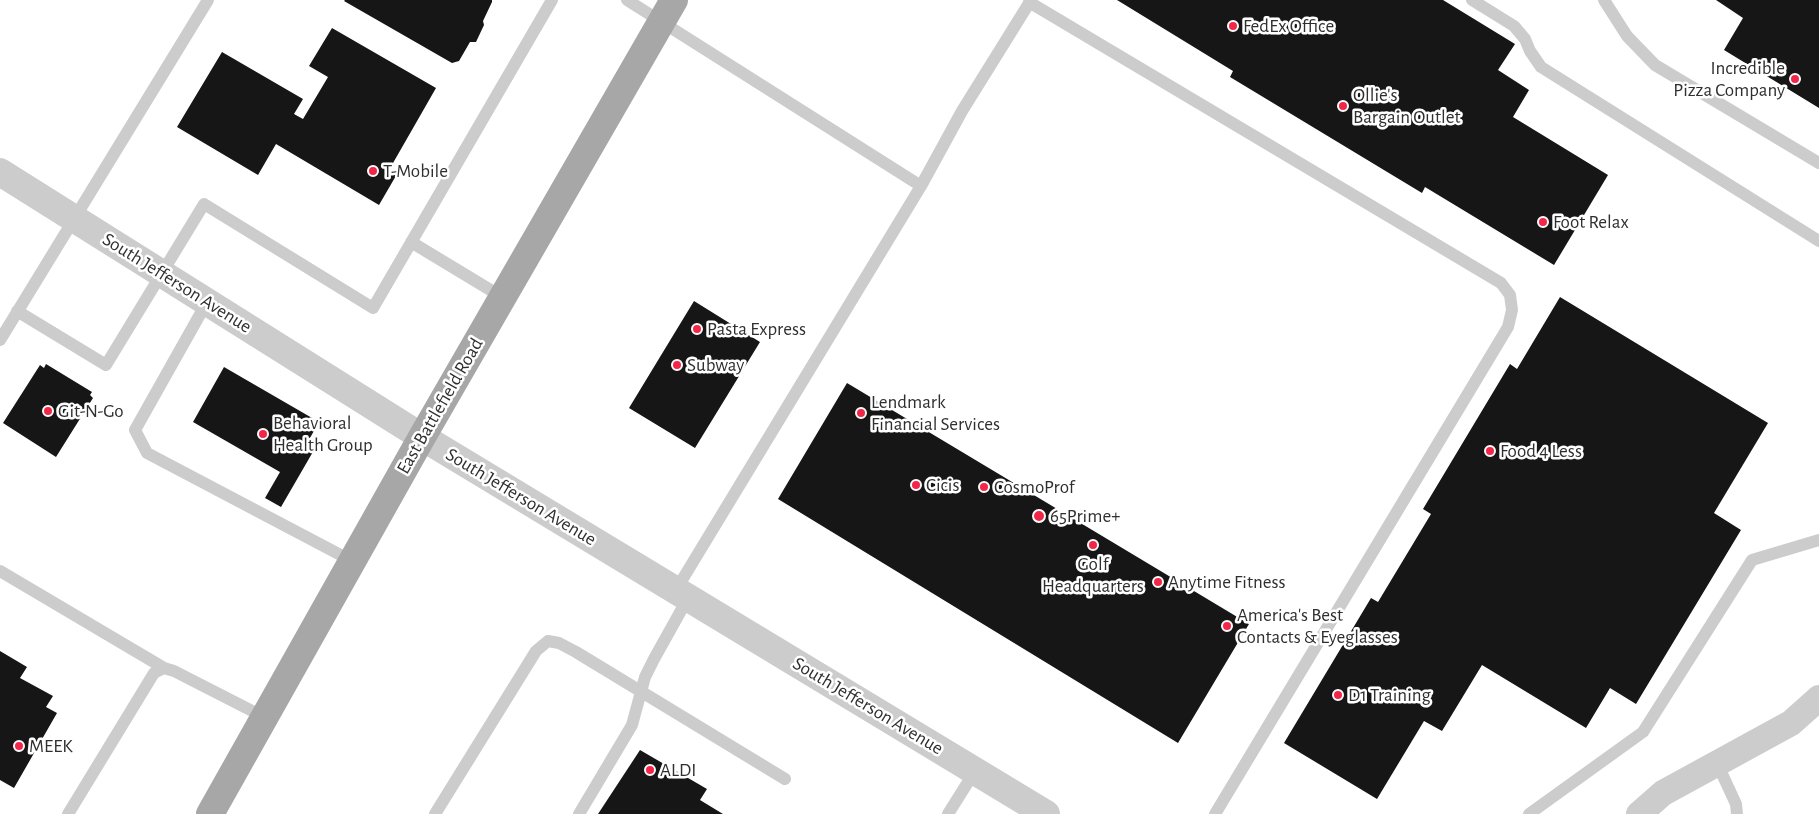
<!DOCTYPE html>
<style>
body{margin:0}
canvas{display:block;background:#fff}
</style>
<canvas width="1819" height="814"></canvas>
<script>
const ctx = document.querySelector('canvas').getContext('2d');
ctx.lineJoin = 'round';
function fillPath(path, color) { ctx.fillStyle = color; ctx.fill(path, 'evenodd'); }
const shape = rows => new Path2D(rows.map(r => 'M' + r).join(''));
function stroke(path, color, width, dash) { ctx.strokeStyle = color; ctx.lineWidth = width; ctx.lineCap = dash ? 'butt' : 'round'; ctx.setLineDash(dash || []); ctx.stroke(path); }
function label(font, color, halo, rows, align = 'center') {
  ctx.font = font + ' "Alegreya Sans",sans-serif'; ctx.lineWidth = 5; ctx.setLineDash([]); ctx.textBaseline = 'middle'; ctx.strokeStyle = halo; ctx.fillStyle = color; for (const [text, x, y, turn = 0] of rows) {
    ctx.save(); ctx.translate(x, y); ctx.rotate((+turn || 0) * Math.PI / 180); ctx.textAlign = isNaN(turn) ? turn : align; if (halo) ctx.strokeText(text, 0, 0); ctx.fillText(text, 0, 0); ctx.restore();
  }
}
fillPath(shape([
 [345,0,492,0,492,2,483,21,484,25,476,42,470,42,459,61,452,63,344,1],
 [1117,0,1443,0,1515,44,1498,70,1529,90,1513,117,1608,175,1554,265,1425,187,1422,193,1230,77,1233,71],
 [1716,0,1819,0,1819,108,1724,50,1743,18],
 [332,28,436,88,389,170,397,174,379,205,276,144,258,175,177,127,222,52,303,99,294,114,303,119,328,77,309,66],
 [1560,297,1768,423,1714,513,1741,530,1636,704,1610,688,1586,728,1482,665,1442,731,1424,721,1377,799,1284,743,1371,598,1378,602,1431,514,1423,509,1510,364,1517,369],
 [694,301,760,342,695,448,629,408],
 [46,364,92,392,90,395,93,398,56,457,3,423,40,365,44,368],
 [224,367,319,422,306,445,314,450,281,507,265,498,280,472,193,422],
 [847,383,1249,624,1178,743,778,499],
 [0,651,27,667,20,678,53,696,46,707,57,713,14,788,0,780],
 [640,750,707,789,700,800,723,814,598,814]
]), '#161616');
stroke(shape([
 [627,0,921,186,676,590],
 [1472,0,1514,26,1525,39,1530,51,1541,67,1819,241],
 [1604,0,1627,36,1655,65,1819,163],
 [1029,2,1501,283,1510,295,1512,310,1508,327,1215,814],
 [921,186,962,111,1031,0],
 [411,242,502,297],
 [207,302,135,430,147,453,352,561],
 [17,311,106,365,204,204,373,308,552,0],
 [0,340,208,0],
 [0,571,164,668],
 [1717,763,1736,804,1737,814],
 [68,814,154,673,164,668,174,671,264,717],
 [435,814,536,651,548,641,559,643,576,652,785,779],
 [579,814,632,725,645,677,654,659,688,598],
 [948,814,975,771],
 [1529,814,1643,732,1752,560,1819,540]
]), '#ccc', 12);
stroke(shape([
 [1639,814,1663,793,1791,723,1819,698]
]), '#ccc', 26);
stroke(shape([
 [0,172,422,437,1046,814]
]), '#ccc', 28);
stroke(shape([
 [210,814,422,437,674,0]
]), '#a7a7a7', 28);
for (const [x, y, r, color] of [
 [1233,26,5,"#f22649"],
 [1795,79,5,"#f22649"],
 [1343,106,5,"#f22649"],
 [373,171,5,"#f22649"],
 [1543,222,5,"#f22649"],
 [697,329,5,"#f22649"],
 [677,365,5,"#f22649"],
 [48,411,5,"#f22649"],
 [861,413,5,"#f22649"],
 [263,434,5,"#f22649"],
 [1490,451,5,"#f22649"],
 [916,485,5,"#f22649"],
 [984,487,5,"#f22649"],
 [1039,516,6,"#f22649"],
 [1093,545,5,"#f22649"],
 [1158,582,5,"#f22649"],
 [1227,626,5,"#f22649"],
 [1338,695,5,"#f22649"],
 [19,746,5,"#f22649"],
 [650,770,5,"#f22649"]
]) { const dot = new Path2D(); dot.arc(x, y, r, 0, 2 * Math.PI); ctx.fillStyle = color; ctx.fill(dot); stroke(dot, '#fff', 2); }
label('19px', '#2f2f2f', '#fff', [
 ["FedEx Office",1243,26],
 ["Incredible",1785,68,"right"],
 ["Pizza Company",1785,90,"right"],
 ["Ollie's",1353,95],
 ["Bargain Outlet",1353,117],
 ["T-Mobile",383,171],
 ["Foot Relax",1553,222],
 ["Pasta Express",707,329],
 ["Subway",687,365],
 ["Lendmark",871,402],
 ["Financial Services",871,424],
 ["Git-N-Go",58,411],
 ["Behavioral",273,423],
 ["Health Group",273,445],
 ["Food 4 Less",1500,451],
 ["Cicis",926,485],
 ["CosmoProf",994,487],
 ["65Prime+",1050,516],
 ["Golf",1093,564,"center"],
 ["Headquarters",1093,586,"center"],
 ["Anytime Fitness",1168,582],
 ["America's Best",1237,615],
 ["Contacts & Eyeglasses",1237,637],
 ["D1 Training",1348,695],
 ["MEEK",29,746],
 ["ALDI",660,770]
], 'left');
label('19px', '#2f2f2f', '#fff', [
 ["South Jefferson Avenue",177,283,32],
 ["East Battlefield Road",440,406,-60],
 ["South Jefferson Avenue",521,497,31],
 ["South Jefferson Avenue",868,706,31]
]);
</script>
